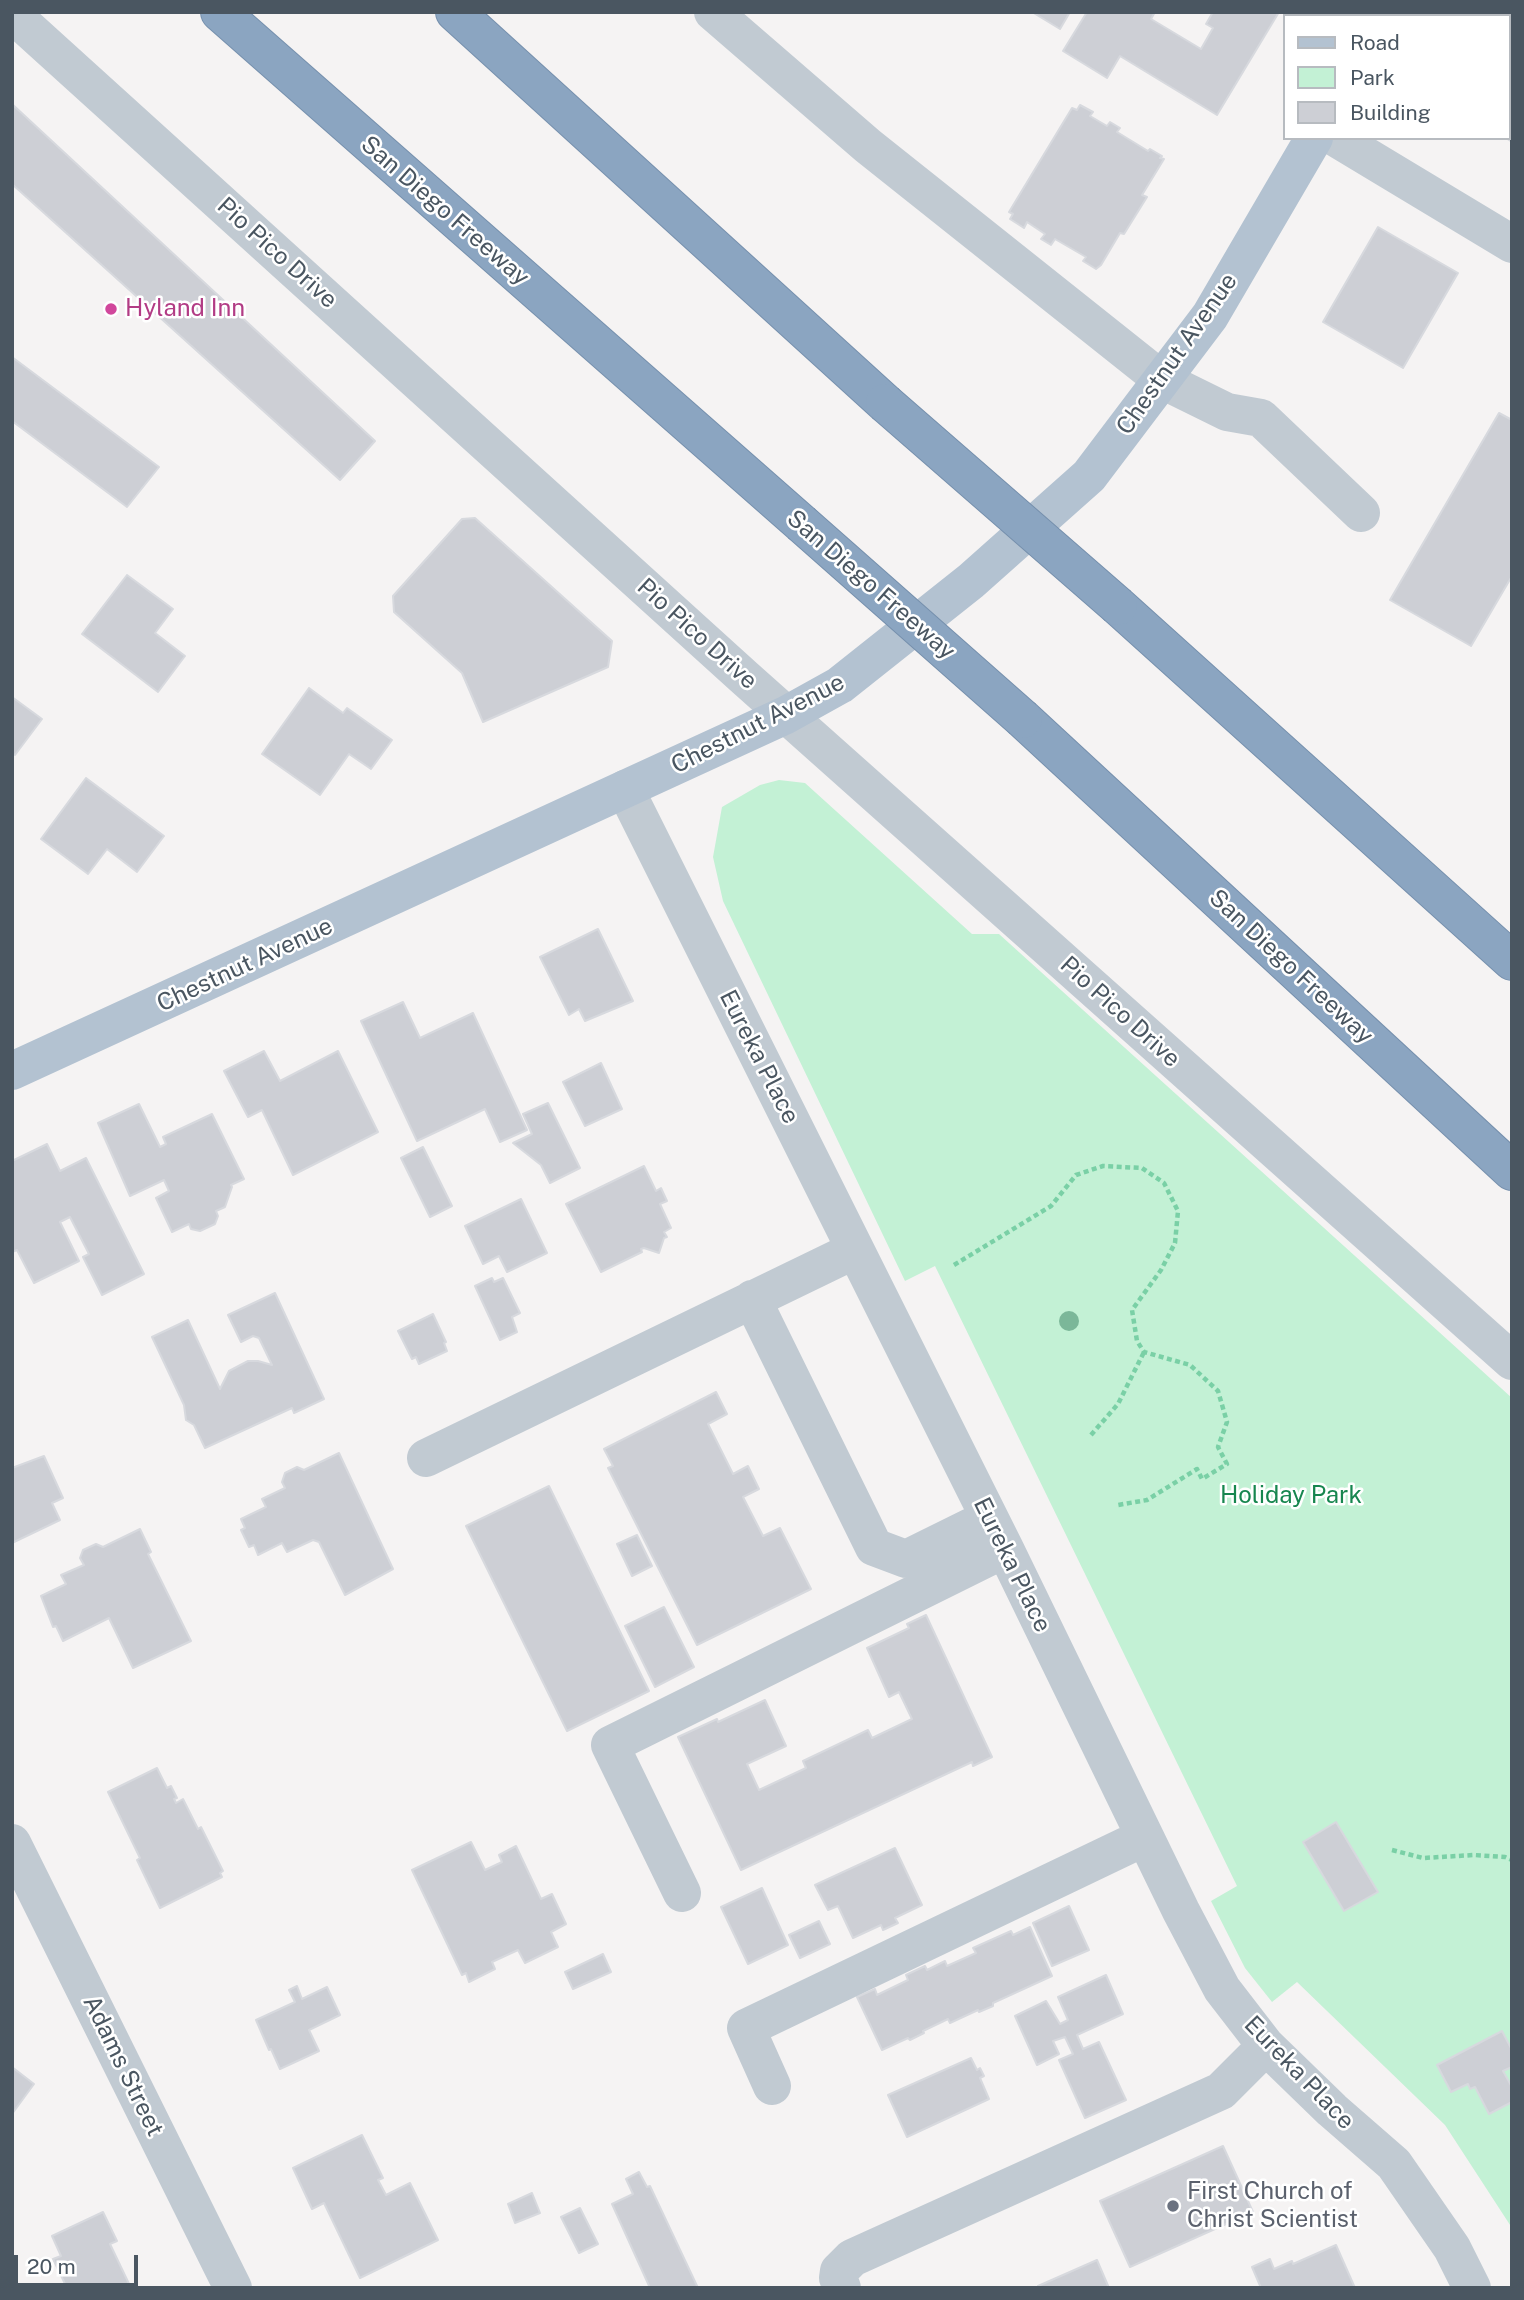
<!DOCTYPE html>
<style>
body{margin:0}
#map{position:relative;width:1524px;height:2300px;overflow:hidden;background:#f5f3f3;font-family:"Public Sans",sans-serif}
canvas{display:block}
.frame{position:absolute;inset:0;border:14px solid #4a5661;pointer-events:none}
.legend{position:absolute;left:1283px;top:14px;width:228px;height:126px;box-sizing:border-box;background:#fff;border:2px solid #b7bbc0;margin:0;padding:9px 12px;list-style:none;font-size:21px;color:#4a5661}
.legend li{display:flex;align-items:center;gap:14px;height:35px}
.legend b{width:35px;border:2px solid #b7bbc0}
.scale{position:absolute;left:14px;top:2255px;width:124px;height:32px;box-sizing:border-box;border:4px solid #4a5661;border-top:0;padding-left:9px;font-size:21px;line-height:24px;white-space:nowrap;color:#4a5661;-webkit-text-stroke:5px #fff;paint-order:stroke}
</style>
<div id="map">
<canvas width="1524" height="2300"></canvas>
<div class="frame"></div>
<ul class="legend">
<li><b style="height:9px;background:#b3c2d1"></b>Road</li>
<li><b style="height:19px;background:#c3f1d5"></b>Park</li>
<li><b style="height:19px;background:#cdcfd5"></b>Building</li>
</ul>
<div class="scale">20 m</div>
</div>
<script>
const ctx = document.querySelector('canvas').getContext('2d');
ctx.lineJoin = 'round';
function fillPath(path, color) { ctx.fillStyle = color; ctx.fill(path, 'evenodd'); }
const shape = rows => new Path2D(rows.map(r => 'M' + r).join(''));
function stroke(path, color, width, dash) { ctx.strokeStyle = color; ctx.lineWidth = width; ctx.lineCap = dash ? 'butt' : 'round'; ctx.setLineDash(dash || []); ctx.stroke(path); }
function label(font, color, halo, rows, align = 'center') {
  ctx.font = font + ' "Public Sans",sans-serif'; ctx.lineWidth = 5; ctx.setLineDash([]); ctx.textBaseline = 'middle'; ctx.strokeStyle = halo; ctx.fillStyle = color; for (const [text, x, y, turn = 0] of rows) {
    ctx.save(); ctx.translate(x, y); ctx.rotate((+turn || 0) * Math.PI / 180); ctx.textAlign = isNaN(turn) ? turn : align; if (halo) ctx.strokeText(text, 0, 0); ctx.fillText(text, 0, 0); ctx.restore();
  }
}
fillPath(shape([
 [779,780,805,783,972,934,999,934,1512,1398,1512,2228,1445,2125,1297,1982,1272,2002,1245,1968,1211,1901,1237,1886,935,1266,905,1281,723,901,713,857,722,807,760,785]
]), '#c3f1d5');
const building = shape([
 [1032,12,1070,12,1060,29,1032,12],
 [1087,12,1155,12,1151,19,1201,49,1213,28,1206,24,1213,12,1279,12,1217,115,1120,56,1107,78,1063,51,1087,12],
 [1470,12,1512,12,1512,43,1508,40,1508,16,1475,16,1470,12],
 [1508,66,1512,68,1512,142,1506,138,1508,138,1508,66],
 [12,104,375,441,340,480,12,184,12,104],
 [1080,105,1093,112,1090,116,1107,126,1110,122,1120,128,1117,132,1148,151,1150,149,1162,156,1160,158,1164,159,1142,195,1147,197,1124,234,1120,233,1101,265,1096,269,1083,261,1086,257,1055,239,1051,245,1041,239,1045,234,1027,222,1024,228,1010,219,1013,214,1009,212,1072,108,1077,110,1080,105],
 [1378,227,1458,273,1403,368,1323,322,1378,227],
 [12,357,159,467,127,507,12,421,12,357],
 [1499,413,1512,420,1512,576,1471,646,1390,600,1499,413],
 [475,518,612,641,608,667,483,722,462,673,394,612,393,596,462,519,475,518],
 [127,575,173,609,155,633,185,656,158,692,82,634,127,575],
 [309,688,343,713,347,708,392,740,371,769,349,754,320,795,262,754,309,688],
 [12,697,42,719,15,755,12,753,12,697],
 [86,778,164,836,137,872,107,849,88,874,41,839,86,778],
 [598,929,633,1001,585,1021,579,1009,569,1015,540,957,598,929],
 [403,1002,420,1038,473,1013,527,1130,500,1142,485,1109,417,1141,361,1021,403,1002],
 [264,1051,280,1081,338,1051,378,1132,293,1175,262,1110,248,1117,224,1071,264,1051],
 [601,1063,622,1109,585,1126,563,1082,601,1063],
 [548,1103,580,1168,550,1183,541,1165,513,1143,532,1134,523,1114,548,1103],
 [139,1104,160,1147,166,1144,163,1137,212,1114,244,1179,231,1185,232,1187,225,1207,216,1211,218,1216,215,1224,200,1231,191,1229,189,1224,172,1232,156,1198,169,1191,164,1180,130,1196,98,1123,139,1104],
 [47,1144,60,1171,86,1158,144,1274,102,1295,83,1257,89,1254,70,1217,60,1222,79,1261,34,1283,17,1250,12,1252,12,1161,47,1144],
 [423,1147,452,1206,430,1217,401,1158,423,1147],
 [644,1166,656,1191,661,1188,667,1201,660,1204,671,1228,664,1232,667,1237,664,1238,659,1253,644,1248,641,1249,642,1252,601,1272,566,1204,644,1166],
 [521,1199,547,1253,507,1272,499,1256,483,1264,465,1226,521,1199],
 [492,1278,494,1282,503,1278,520,1313,512,1317,517,1332,500,1340,475,1286,492,1278],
 [275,1293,324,1399,294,1413,292,1408,205,1448,194,1425,186,1420,184,1405,152,1337,188,1320,220,1389,229,1371,248,1361,258,1361,272,1365,259,1338,253,1336,241,1342,228,1315,275,1293],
 [433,1314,446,1342,444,1343,447,1351,419,1364,416,1357,412,1359,398,1331,433,1314],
 [716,1392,727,1414,708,1424,733,1474,748,1466,759,1489,743,1497,763,1536,780,1528,811,1589,697,1645,608,1468,613,1466,604,1449,716,1392],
 [339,1453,393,1569,345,1595,319,1542,313,1540,287,1552,282,1543,258,1555,254,1545,249,1547,241,1530,245,1528,241,1519,266,1507,262,1499,285,1488,282,1482,285,1473,297,1467,304,1470,339,1453],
 [44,1456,63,1498,52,1503,60,1520,12,1543,12,1468,44,1456],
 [549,1486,649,1691,567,1731,466,1526,549,1486],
 [140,1529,151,1552,148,1554,191,1641,133,1668,109,1618,63,1641,56,1626,53,1627,41,1596,66,1584,61,1575,84,1565,80,1558,83,1550,96,1544,103,1547,140,1529],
 [637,1535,652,1566,632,1576,617,1544,637,1535],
 [664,1607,694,1667,655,1687,625,1626,664,1607],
 [926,1615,992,1757,973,1766,972,1762,741,1870,678,1737,717,1719,718,1722,765,1700,786,1746,747,1764,759,1790,806,1768,803,1761,868,1730,872,1738,912,1719,899,1692,889,1697,867,1648,909,1628,907,1624,926,1615],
 [157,1768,167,1788,171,1786,177,1798,174,1799,176,1803,183,1799,198,1829,201,1827,223,1871,220,1873,222,1877,160,1908,137,1860,140,1858,108,1792,157,1768],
 [1336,1822,1378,1892,1344,1911,1303,1842,1336,1822],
 [471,1842,485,1870,502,1862,499,1855,516,1846,541,1899,552,1894,566,1924,551,1932,558,1947,525,1963,518,1950,492,1962,495,1969,469,1982,466,1973,462,1975,412,1870,471,1842],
 [895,1848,922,1905,895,1918,898,1923,883,1930,881,1925,853,1938,838,1906,828,1910,815,1885,895,1848],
 [762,1888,788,1945,748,1964,721,1907,762,1888],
 [1069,1906,1089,1950,1052,1966,1033,1923,1069,1906],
 [819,1921,830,1944,800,1958,789,1935,819,1921],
 [1030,1927,1052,1976,993,2003,993,2006,979,2012,978,2010,950,2023,948,2019,923,2031,924,2033,910,2040,908,2038,882,2050,857,1997,875,1989,877,1995,908,1980,906,1975,925,1966,927,1970,945,1961,947,1966,976,1953,973,1948,1011,1931,1013,1935,1030,1927],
 [603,1954,611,1972,573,1989,565,1972,603,1954],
 [1106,1975,1123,2014,1077,2035,1083,2049,1099,2042,1126,2100,1085,2118,1059,2060,1073,2054,1065,2037,1053,2041,1059,2054,1037,2065,1015,2016,1046,2001,1060,2024,1068,2020,1058,1997,1106,1975],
 [297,1986,302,1999,327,1987,340,2015,309,2030,319,2051,280,2069,271,2049,269,2050,256,2020,295,2002,289,1990,297,1986],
 [1502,2031,1512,2050,1512,2067,1503,2071,1512,2087,1512,2102,1489,2114,1475,2087,1470,2089,1468,2084,1451,2092,1437,2065,1502,2031],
 [971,2058,977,2070,980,2068,984,2076,980,2078,989,2099,907,2137,888,2095,971,2058],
 [12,2067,34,2084,12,2114,12,2067],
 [362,2135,383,2178,378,2180,386,2195,410,2183,438,2240,360,2278,324,2203,312,2209,293,2168,362,2135],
 [1223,2146,1253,2212,1130,2267,1100,2201,1223,2146],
 [639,2172,647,2187,650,2186,698,2288,650,2288,612,2204,633,2194,626,2179,639,2172],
 [532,2193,540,2213,515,2223,508,2204,532,2193],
 [580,2208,598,2244,579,2253,561,2217,580,2208],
 [103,2212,117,2241,110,2244,131,2288,67,2288,53,2259,61,2256,52,2236,103,2212],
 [1336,2245,1355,2288,1261,2288,1252,2267,1270,2259,1274,2269,1292,2261,1293,2264,1336,2245],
 [1097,2260,1109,2288,1039,2288,1038,2286,1097,2260]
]);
fillPath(building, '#cdcfd5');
stroke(building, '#d7d9de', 2);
const highway = shape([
 [220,12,801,523],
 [455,12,885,403],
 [1118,606,1512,961],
 [1023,719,1512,1171]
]);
stroke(highway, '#7690ad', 40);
stroke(shape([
 [954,1265,1051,1206,1076,1175,1103,1166,1142,1168,1164,1183,1178,1211,1175,1243,1161,1270,1132,1310,1137,1341,1144,1352,1190,1365,1218,1391,1227,1422,1218,1447,1227,1464,1202,1479,1197,1469,1147,1500,1118,1505],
 [1091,1435,1118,1404,1144,1352],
 [1392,1850,1423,1858,1474,1855,1505,1857,1512,1860]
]), '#7ad0a6', 4.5, [5, 3.5]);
stroke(shape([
 [713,12,868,146,1162,380,1227,412,1261,418,1361,513],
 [12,14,745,678,1512,1361],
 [1336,138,1512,244],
 [625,789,1005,1549,1181,1911,1222,1989,1266,2046,1332,2110,1394,2164,1452,2248,1472,2288],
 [752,1299,874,1547,906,1559,989,1518],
 [426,1458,855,1250],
 [12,1843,233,2288],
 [682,1893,610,1745,1005,1549],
 [772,2086,746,2028,1145,1837],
 [842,2288,838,2278,839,2271,852,2258,1221,2091,1266,2046]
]), '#c1cad2', 38);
stroke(shape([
 [1385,16,1387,12],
 [12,1071,625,789,786,715,840,685,971,581,1089,476,1210,316,1314,138]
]), '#b3c2d1', 38);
stroke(highway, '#8ba5c1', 38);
const highwayBridge = shape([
 [885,403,1118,606],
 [801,523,1023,719]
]);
stroke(highwayBridge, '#7690ad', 40, []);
stroke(highwayBridge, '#8ba5c1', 38);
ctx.fillStyle = '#7bb799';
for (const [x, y] of [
 [1069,1321]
]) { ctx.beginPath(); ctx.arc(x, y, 10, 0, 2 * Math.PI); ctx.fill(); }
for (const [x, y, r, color] of [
 [111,309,7,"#d1479c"],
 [1173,2206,7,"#6b7280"]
]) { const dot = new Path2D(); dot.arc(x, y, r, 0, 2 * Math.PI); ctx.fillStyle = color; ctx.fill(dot); stroke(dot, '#fff', 2.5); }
label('24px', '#4a5661', '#fff', [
 ["San Diego Freeway",445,211,41],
 ["Pio Pico Drive",277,253,42],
 ["Chestnut Avenue",1177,354,-55],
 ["San Diego Freeway",871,585,41],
 ["Pio Pico Drive",697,634,42],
 ["Chestnut Avenue",758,724,-27],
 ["Chestnut Avenue",245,965,-25],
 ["San Diego Freeway",1291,967,43],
 ["Pio Pico Drive",1120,1012,42],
 ["Eureka Place",759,1057,63],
 ["Eureka Place",1012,1565,64],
 ["Adams Street",123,2066,64],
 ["Eureka Place",1299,2073,46]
]);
label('24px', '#b23c85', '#fff', [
 ["Hyland Inn",125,309]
], 'left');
label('24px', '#17864f', '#fff', [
 ["Holiday Park",1291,1496]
]);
label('24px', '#5b616d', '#fff', [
 ["First Church of",1187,2192],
 ["Christ Scientist",1187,2220]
], 'left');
</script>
